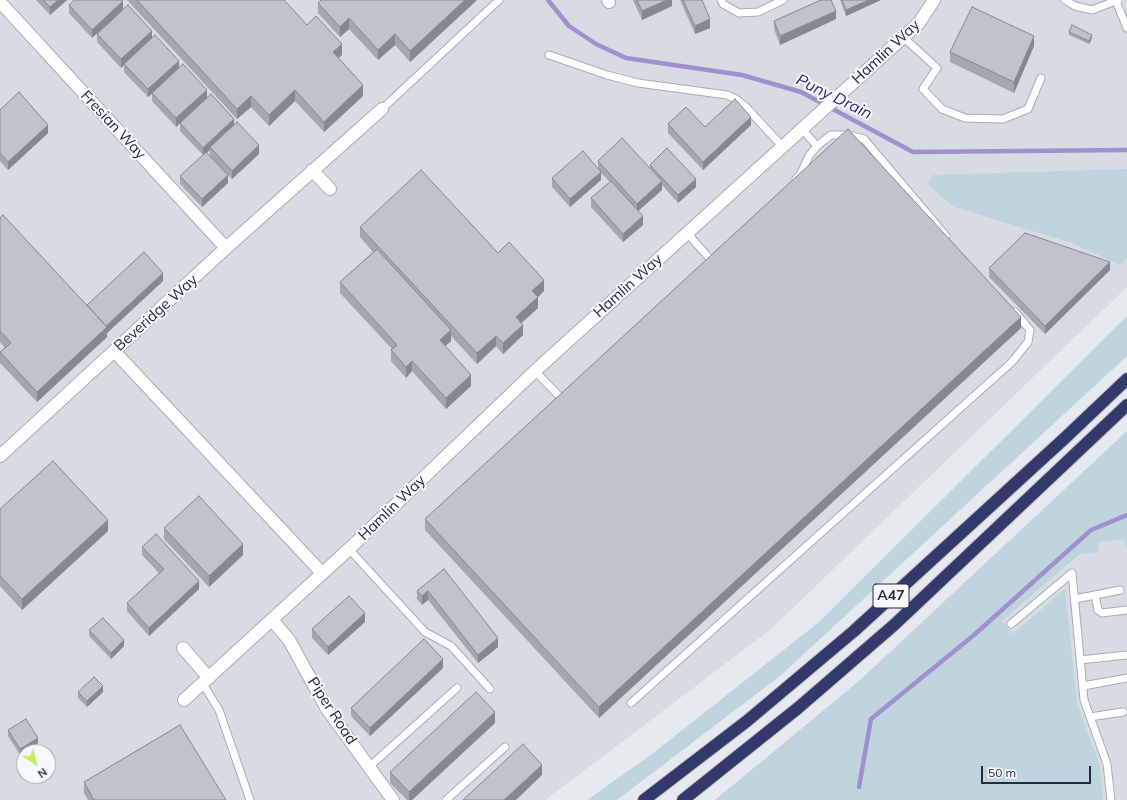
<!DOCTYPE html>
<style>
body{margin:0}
#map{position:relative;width:1127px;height:800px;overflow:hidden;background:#e6e9ee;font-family:Mulish,sans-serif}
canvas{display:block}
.north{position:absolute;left:16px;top:744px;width:40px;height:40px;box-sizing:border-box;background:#f6f8fa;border:1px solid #a2a6b0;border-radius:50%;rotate:145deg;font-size:11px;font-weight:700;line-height:16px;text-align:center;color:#252a40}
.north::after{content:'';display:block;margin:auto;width:14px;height:18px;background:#c1ec66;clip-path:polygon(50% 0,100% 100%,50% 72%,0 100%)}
.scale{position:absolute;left:981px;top:766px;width:110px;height:18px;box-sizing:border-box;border:2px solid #252a40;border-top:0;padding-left:5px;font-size:12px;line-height:14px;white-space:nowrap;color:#252a40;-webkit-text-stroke:3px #f6f8fa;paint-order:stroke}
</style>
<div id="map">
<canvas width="1127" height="800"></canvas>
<div class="north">N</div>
<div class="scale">50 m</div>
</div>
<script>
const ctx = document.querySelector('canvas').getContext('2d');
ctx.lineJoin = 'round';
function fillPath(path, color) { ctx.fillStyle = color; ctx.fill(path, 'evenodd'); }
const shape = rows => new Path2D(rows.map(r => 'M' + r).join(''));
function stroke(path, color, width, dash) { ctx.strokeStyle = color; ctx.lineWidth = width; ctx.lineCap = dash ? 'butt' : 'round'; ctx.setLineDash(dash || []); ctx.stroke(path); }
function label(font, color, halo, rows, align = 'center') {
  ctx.font = font + ' Mulish,sans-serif'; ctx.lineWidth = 4; ctx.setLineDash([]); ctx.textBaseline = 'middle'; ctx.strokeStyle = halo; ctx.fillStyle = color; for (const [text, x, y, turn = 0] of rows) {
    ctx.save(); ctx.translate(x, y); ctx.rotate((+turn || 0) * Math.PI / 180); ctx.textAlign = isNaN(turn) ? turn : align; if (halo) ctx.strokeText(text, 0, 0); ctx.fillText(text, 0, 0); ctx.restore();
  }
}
fillPath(shape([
 [0,0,1127,0,1127,287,770,630,545,800,0,800],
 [24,752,48,752,48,776,24,776],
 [1127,527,1127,800,1075,800,1013,634,1002,621,1108,533]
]), '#d7dbe2');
fillPath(shape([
 [1127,169,1127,258,1120,265,1072,243,954,207,928,185,932,175],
 [1127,316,1127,356,780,676,617,800,587,800,652,754,819,622],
 [1127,431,1127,549,1125,539,1098,542,1099,552,1081,554,1002,621,1013,634,1065,589,1077,703,1100,766,1103,800,715,800,860,680]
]), '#c0d4de');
stroke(shape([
 [548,0,569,26,596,44,626,58,742,75,801,92,913,152,1127,150],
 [859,787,871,719,974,635,1091,530,1127,515]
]), '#9f91d0', 4.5);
const lane = shape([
 [721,0,723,4,739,13,758,12,783,0],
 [1065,0,1075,6,1092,10,1118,0],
 [1116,1,1127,28],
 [903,37,937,68,923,89,942,109,965,118,1003,119,1028,109,1041,78],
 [549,55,607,75,638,83,727,95,736,99,745,106,782,146],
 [382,109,499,0],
 [802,129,817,146,831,135,848,135,864,139,946,236],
 [796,179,800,175,809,156,817,146],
 [687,233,710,259],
 [535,371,561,398],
 [349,549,425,632,451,646,490,689],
 [1095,595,1098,610,1102,613,1127,610],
 [1075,599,1120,590],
 [1011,624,1072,573,1084,700,1107,764,1111,800],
 [1080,660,1127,655],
 [203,684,219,710,250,800],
 [1083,686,1127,678],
 [631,703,1012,362,1028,342,1030,330,1015,312],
 [1090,717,1123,712],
 [369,767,457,688],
 [446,800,505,747]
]);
const street = shape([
 [608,0,609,2],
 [0,2,226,248],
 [312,170,330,189],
 [114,351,322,573],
 [0,456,226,248,382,109],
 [272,620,289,640,327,709,393,800],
 [183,648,209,678],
 [184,700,349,549,535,371,919,23,934,0]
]);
const highway = shape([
 [644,800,747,721,854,631,1066,437,1127,379],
 [683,800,798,708,894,625,1127,405]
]);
stroke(lane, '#a8acb6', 9);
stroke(street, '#a8acb6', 14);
stroke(highway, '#c2c3ca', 14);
stroke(lane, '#fff', 7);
stroke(street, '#fff', 12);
stroke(highway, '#323a6b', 12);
fillPath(shape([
 [36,0,67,0,50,15],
 [122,0,92,38,69,13,69,5],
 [127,0,284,0,307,25,342,55,338,58,363,96,324,132,295,101,269,126,251,107,237,119],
 [321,0,477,0,410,62,395,45,378,60,349,29,340,37,318,13,318,3],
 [633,0,672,0,672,6,642,20],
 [680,0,702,0,710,28,695,34],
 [840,0,881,0,846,16],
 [836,19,780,45,774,29,774,21],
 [1069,32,1092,38,1089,44,1069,35],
 [97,34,152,39,207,98,234,125,259,154,232,179,228,175,228,183,202,207,180,184,180,176,203,155,180,131,180,123,176,127,152,101,152,94,148,97,124,72,124,64,121,68,97,42],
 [210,150,210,155,207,153],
 [1034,46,1014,93,950,62,950,52],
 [0,110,48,133,8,170,0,161],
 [668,124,705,127,751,125,703,170,668,133],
 [598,161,650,168,650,165,696,187,678,203,662,185,662,190,638,211,643,225,623,242,591,207,591,198,610,182,601,173,601,180,570,207,552,187,552,178,598,168],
 [0,218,87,305,163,281,107,333,107,337,37,402,0,363,0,352,5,348,0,342],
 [360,227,498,253,544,291,538,297,538,308,521,323,523,335,503,354,496,346,477,364,451,336,451,341,445,346,471,386,446,409,412,371,406,378,391,361,391,350,392,349,340,293,340,282,373,252,360,237],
 [989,268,1110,270,1045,334,989,277],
 [1021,328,599,718,425,530,425,519],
 [0,509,108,531,22,610,0,586],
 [164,528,243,555,209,587,164,539],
 [142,547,199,589,149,636,127,611,127,603,159,573,142,555],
 [444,569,498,647,478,663,428,600,422,605,417,599,417,591],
 [365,622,328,655,312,638,312,629],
 [89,630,124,646,111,659,89,636],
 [443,668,370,736,351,716,351,708],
 [78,692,103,692,87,707,78,698],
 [495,723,412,800,407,800,390,783,390,772],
 [8,730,38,743,20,755,8,736],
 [84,782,226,800,88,800,84,793]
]), '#a3a8af');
fillPath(shape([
 [58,0,67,0,50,15,50,7],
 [465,0,477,0,410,62,410,51],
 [667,0,672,0,672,6,642,20,642,11],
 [869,0,881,0,846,16,846,10],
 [123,1,123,10,92,38,92,30],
 [836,11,836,19,780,45,780,36],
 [349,18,349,29,340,37,340,27],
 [710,19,710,28,695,34,695,26],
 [152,31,152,39,121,68,121,59],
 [395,34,395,45,378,60,378,50],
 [1092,35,1092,38,1089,44,1089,41],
 [1034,36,1034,46,1014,93,1014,82],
 [342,44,342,55,333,63,333,52],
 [179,61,179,69,148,97,148,89],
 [363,85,363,96,324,132,324,122],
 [207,90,207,98,176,127,176,118],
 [295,90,295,101,269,126,269,115],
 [251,96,251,107,237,119,237,109],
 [751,117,751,125,703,170,703,162],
 [234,119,234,127,210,147,210,150,203,156,203,148],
 [48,125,48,133,8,170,8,162],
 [259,145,259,154,232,179,232,171],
 [601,172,601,180,570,207,570,199],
 [228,175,228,183,202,207,202,199],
 [696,179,696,187,678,203,678,195],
 [662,181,662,190,637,212,637,204],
 [643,216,643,225,623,242,623,234],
 [1110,262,1110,270,1045,334,1045,326],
 [163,273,163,281,107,333,107,337,37,402,37,392],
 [544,280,544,291,538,297,538,308,516,328,516,317,532,291],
 [1021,317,1021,328,599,718,599,707],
 [523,325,523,335,503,354,503,343],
 [451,330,451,341,440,351,440,340],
 [496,336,496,346,477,364,477,353],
 [412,361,412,371,406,378,406,367],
 [471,375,471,386,446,409,446,398],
 [108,520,108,531,22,610,22,599],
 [243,544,243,555,209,587,209,576],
 [199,581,199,589,149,636,149,628],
 [428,591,428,600,422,605,422,596],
 [365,613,365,622,328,655,328,647],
 [498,638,498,647,478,663,478,655],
 [124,640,124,646,111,659,111,653],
 [443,659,443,668,370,736,370,728],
 [103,686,103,692,87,707,87,701],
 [495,712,495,723,412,800,409,800,409,792],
 [38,738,38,743,20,755,20,749],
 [542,765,542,775,516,800,504,800]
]), '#85888f');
const building = shape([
 [43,0,58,0,50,7,43,0],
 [74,0,122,0,123,1,92,30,69,5,74,0],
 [137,0,284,0,307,25,316,16,342,44,333,52,363,85,324,122,295,90,269,115,251,96,237,109,137,0],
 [321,0,465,0,410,51,395,34,378,50,349,18,340,27,318,3,321,0],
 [637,0,667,0,642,11,637,0],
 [683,0,702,0,710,19,695,26,683,0],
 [821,0,831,0,836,11,780,36,774,21,821,0],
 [842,0,869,0,846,10,842,0],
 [128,5,152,31,121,59,97,34,128,5],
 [972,7,1034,36,1014,82,950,52,972,7],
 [1072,25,1092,35,1089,41,1069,32,1072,25],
 [155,35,179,61,148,89,124,64,155,35],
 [183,64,207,90,176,118,152,93,183,64],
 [19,92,48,125,8,162,0,153,0,110,19,92],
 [211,94,234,119,203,148,180,123,211,94],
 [735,99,751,117,703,162,668,124,686,107,705,127,735,99],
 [237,122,259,145,232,171,210,147,237,122],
 [848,129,1021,317,599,707,425,519,848,129],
 [622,138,662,181,637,204,598,161,622,138],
 [667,148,696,179,678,195,650,165,667,148],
 [583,151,601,172,570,199,552,178,583,151],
 [206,152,228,175,202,199,180,176,206,152],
 [421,170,498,253,509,242,544,280,532,291,538,297,516,317,523,325,503,343,496,336,477,353,360,227,421,170],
 [611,181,643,216,623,234,591,198,611,181],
 [3,215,107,327,37,392,0,352,11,343,0,331,0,218,3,215],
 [1025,233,1110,262,1045,326,989,268,1025,233],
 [377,249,451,330,440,340,471,375,446,398,412,361,406,367,391,350,397,345,340,282,377,249],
 [144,252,163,273,106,326,87,305,144,252],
 [53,461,108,520,22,599,0,576,0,509,53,461],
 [199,496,243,544,209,576,164,528,199,496],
 [156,534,199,581,149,628,127,603,164,569,142,547,156,534],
 [444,569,498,638,478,655,428,591,422,596,417,591,444,569],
 [349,596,365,613,328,647,312,629,349,596],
 [103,618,124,640,111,653,89,630,103,618],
 [424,639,443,659,370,728,351,708,424,639],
 [94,677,103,686,87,701,78,692,94,677],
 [476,692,495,712,409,792,390,772,476,692],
 [26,719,38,738,20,749,8,730,26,719],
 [180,725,226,800,94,800,84,782,180,725],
 [523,744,542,765,504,800,463,800,523,744]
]);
fillPath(building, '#bec3cc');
stroke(building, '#85888f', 1);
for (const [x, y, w] of [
 [891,596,36]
]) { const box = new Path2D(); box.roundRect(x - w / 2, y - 12, w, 24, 3); ctx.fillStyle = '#f6f8fa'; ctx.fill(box); stroke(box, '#252a40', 1); }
label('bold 14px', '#252a40', null, [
 ["A47",891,596]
]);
label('15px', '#252a40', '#f6f8fa', [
 ["Hamlin Way",886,52,-43],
 ["Fresian Way",113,125,47],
 ["Hamlin Way",628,286,-42],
 ["Beveridge Way",156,313,-42],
 ["Hamlin Way",392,508,-44],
 ["Piper Road",332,711,57]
]);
label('italic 16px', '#36217a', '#f6f8fa', [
 ["Puny Drain",834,97,26]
]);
</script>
